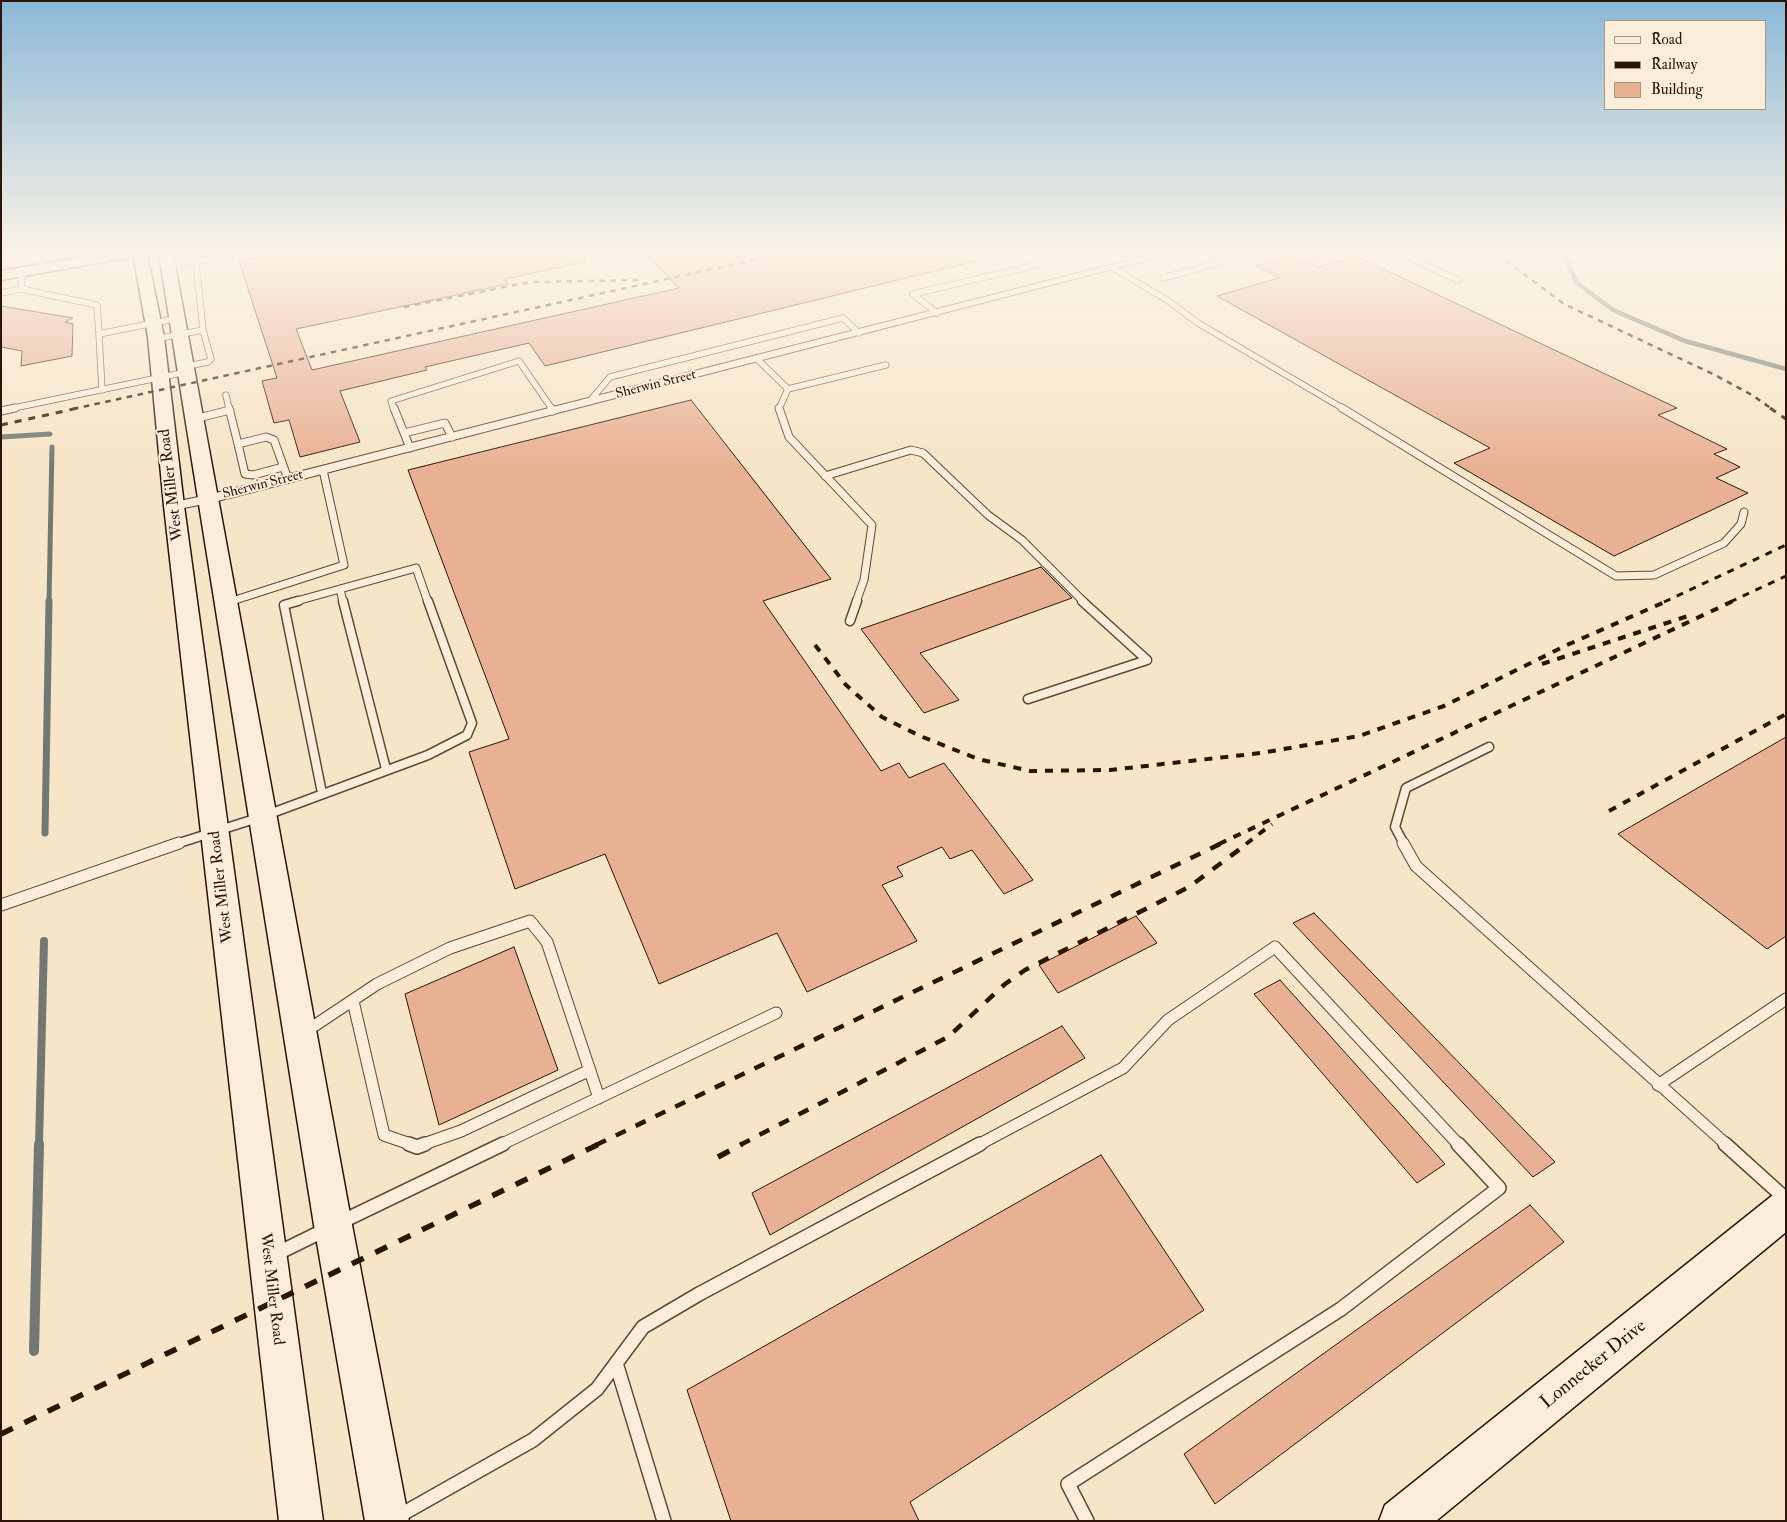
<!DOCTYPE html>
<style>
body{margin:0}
#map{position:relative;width:1787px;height:1522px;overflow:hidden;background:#f7e5c7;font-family:"IM FELL Double Pica",serif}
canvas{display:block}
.frame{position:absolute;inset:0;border:2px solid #2e1307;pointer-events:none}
.legend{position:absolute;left:1604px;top:20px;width:162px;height:90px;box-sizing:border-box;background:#faeedb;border:1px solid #a89686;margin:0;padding:6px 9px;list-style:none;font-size:15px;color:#2e1307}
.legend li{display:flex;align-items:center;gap:10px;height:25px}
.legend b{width:25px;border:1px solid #a89686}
</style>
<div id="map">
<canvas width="1787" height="1522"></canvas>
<div class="frame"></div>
<ul class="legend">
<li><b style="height:6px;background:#faeedb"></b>Road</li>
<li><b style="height:6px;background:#2e1307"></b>Railway</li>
<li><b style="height:14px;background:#e9b194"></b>Building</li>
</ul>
</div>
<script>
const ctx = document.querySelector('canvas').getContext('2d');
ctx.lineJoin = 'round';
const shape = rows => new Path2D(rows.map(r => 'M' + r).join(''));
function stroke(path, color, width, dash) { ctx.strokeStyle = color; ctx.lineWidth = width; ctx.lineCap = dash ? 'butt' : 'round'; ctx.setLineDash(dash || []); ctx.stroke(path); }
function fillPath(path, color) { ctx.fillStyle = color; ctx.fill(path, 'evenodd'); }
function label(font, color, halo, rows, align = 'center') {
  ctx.font = font + ' "IM FELL Double Pica",serif'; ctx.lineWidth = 4; ctx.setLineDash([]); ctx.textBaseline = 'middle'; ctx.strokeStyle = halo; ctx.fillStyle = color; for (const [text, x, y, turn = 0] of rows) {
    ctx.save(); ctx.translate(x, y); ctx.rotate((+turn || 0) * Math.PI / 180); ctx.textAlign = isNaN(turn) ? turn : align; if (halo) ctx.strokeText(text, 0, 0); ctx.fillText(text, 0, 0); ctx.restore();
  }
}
stroke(shape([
 [1564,254,1577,283,1613,310,1685,341,1786,369]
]), '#727974', 4.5);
stroke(shape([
 [1,437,50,434],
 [49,602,52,447]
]), '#727974', 5);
stroke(shape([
 [45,833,49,601]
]), '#727974', 7);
stroke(shape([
 [39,1145,44,941]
]), '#727974', 8);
stroke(shape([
 [34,1351,39,1144]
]), '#727974', 10);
const building = shape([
 [277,254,584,254,585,262,505,279,508,284,296,329,312,370,679,288,646,254,975,254,976,261,545,366,529,343,425,367,427,370,340,391,360,442,300,457,289,420,274,423,262,381,277,378,239,261,277,254],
 [1294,256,1317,267,1356,256,1677,408,1658,415,1727,449,1714,454,1740,467,1716,478,1748,493,1614,556,1454,463,1490,448,1217,296,1279,278,1256,266,1294,256],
 [1,306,73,318,65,322,73,324,72,356,21,366,22,351,1,347,1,306],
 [691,400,831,579,763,601,881,771,899,763,909,778,944,763,1033,880,1004,894,972,850,950,859,942,847,897,867,903,876,882,885,917,941,807,992,777,933,659,984,605,854,515,889,469,752,509,739,408,470,691,400],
 [1041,567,1072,598,920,653,959,700,924,713,861,629,1041,567],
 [1786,737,1786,936,1767,949,1618,834,1786,737],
 [1314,913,1555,1162,1533,1177,1293,923,1314,913],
 [1136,916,1157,943,1058,993,1039,965,1136,916],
 [514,947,558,1070,439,1125,405,994,514,947],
 [1280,980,1445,1164,1417,1183,1254,994,1280,980],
 [1062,1026,1085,1058,770,1235,752,1193,1062,1026],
 [1101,1155,1204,1310,910,1502,919,1521,731,1521,687,1390,1101,1155],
 [1530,1205,1564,1242,1215,1504,1184,1454,1530,1205]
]);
fillPath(building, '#e9b194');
stroke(building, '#2e1307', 1);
const laneFar4 = shape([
 [1402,254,1458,280],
 [1314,257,1323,254],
 [42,262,47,254],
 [169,266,233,254],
 [1113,268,1167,300,1198,323,1344,409],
 [1163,278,1226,261,1228,258,1225,254],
 [21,289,97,305,99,334,179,318],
 [1,293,21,289,22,273],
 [937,313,913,294,1032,266],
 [99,334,102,390],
 [156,339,203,330],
 [757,359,788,389,779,409],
 [183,367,208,362,211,359,203,330,196,261],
 [788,389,886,365],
 [226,395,229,409],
 [589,402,610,377,843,318,859,333],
 [9,409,186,372],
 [394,409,391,401,519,361,552,409]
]);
const laneFar3 = shape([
 [229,408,238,444,266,437,274,440,288,479],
 [394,408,410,448],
 [551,408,553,411],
 [779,408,789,437,872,525,864,580,856,602],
 [1342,408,1616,576,1654,575,1724,543,1741,524,1744,512],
 [1,411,15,408],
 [194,419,230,410],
 [404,433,445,423,452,437],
 [238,444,245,474,253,475,283,467],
 [825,476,911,450,923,453,988,515,1022,540,1084,602],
 [340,589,416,568,428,602],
 [229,602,344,565,323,470],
 [293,602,340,589,343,602]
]);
const laneFar2 = shape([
 [298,601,284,605,322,793],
 [343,601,386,769],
 [227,603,233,601],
 [850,621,857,601],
 [1028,699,1147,660,1082,601],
 [176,844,264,816,428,755,467,735,472,723,428,601],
 [1404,844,1395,827,1406,788,1489,747]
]);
const laneFar1 = shape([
 [1403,843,1416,866,1727,1145],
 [1,905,179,843],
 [353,1001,384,1135,413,1145],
 [305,1032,377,984,450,948,530,921,547,942,599,1098],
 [1658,1085,1786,999],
 [421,1145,461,1131,590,1070],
 [500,1145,776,1013],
 [978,1145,1123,1068,1168,1020,1275,947,1459,1145]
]);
const lane = shape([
 [409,1144,417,1147,425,1144],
 [1725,1144,1786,1199],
 [341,1222,503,1144],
 [276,1254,325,1230],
 [616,1363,664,1521],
 [397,1517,533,1440,597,1389,643,1327,699,1294,980,1144],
 [1087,1521,1068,1484,1341,1309,1499,1188,1458,1144]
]);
const street = shape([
 [1153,254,1171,254,214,502,174,510,167,506,169,503,208,495,1153,254]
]);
const secondary = shape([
 [100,254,147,254,164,337,184,506,323,1521,279,1521,164,506,148,337,133,254,126,258,1,280,1,271,100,254],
 [159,254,173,254,352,1225,409,1521,365,1521,314,1225,159,254],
 [1786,1190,1786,1232,1436,1521,1379,1521,1385,1505,1773,1195,1786,1190]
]);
stroke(laneFar4, '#604837', 7);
stroke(laneFar3, '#604837', 9);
stroke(laneFar2, '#604837', 11);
stroke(laneFar1, '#604837', 13);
stroke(lane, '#604837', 16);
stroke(street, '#604837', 2);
stroke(secondary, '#2e1307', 3);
stroke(laneFar4, '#faeedb', 5.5);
stroke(laneFar3, '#faeedb', 7);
stroke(laneFar2, '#faeedb', 8);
stroke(laneFar1, '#faeedb', 11);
stroke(lane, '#faeedb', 13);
fillPath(street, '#faeedb');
fillPath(secondary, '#faeedb');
stroke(shape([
 [1497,254,1564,304,1715,375,1752,395,1772,409],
 [404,307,530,282,642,280],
 [73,409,781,254]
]), '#2e1307', 2.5, [5.5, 5.5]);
stroke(shape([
 [1770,408,1786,419],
 [1,425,78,408],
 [1664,602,1786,545],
 [1730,602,1786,576]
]), '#2e1307', 3, [7, 7]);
stroke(shape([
 [815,645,846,685,882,717,920,736,978,759,1030,771,1110,770,1261,753,1359,736,1444,706,1567,645,1667,601],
 [1542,664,1694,614],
 [1609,811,1786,714],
 [1219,844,1733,601],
 [1246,844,1272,824]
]), '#2e1307', 4, [8, 8]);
stroke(shape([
 [596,1145,1222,843],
 [740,1145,948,1037,1005,984,1025,970,1189,887,1248,843]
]), '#2e1307', 4.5, [11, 11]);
stroke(shape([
 [718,1157,742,1144],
 [1,1434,599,1144]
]), '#2e1307', 5.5, [13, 13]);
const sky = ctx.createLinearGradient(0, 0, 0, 467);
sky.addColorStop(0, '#8bb8d7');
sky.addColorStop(0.54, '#fbf3e6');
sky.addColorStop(1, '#fbf3e600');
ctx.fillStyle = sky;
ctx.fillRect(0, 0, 1787, 467);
label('14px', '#2e1307', '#faeedb', [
 ["Sherwin Street",656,385,-14],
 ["Sherwin Street",263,485,-14]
]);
label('16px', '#2e1307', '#faeedb', [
 ["West Miller Road",172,485,-97],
 ["West Miller Road",222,887,-97],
 ["West Miller Road",271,1289,83]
]);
label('19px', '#2e1307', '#faeedb', [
 ["Lonnecker Drive",1594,1365,-39]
]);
</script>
